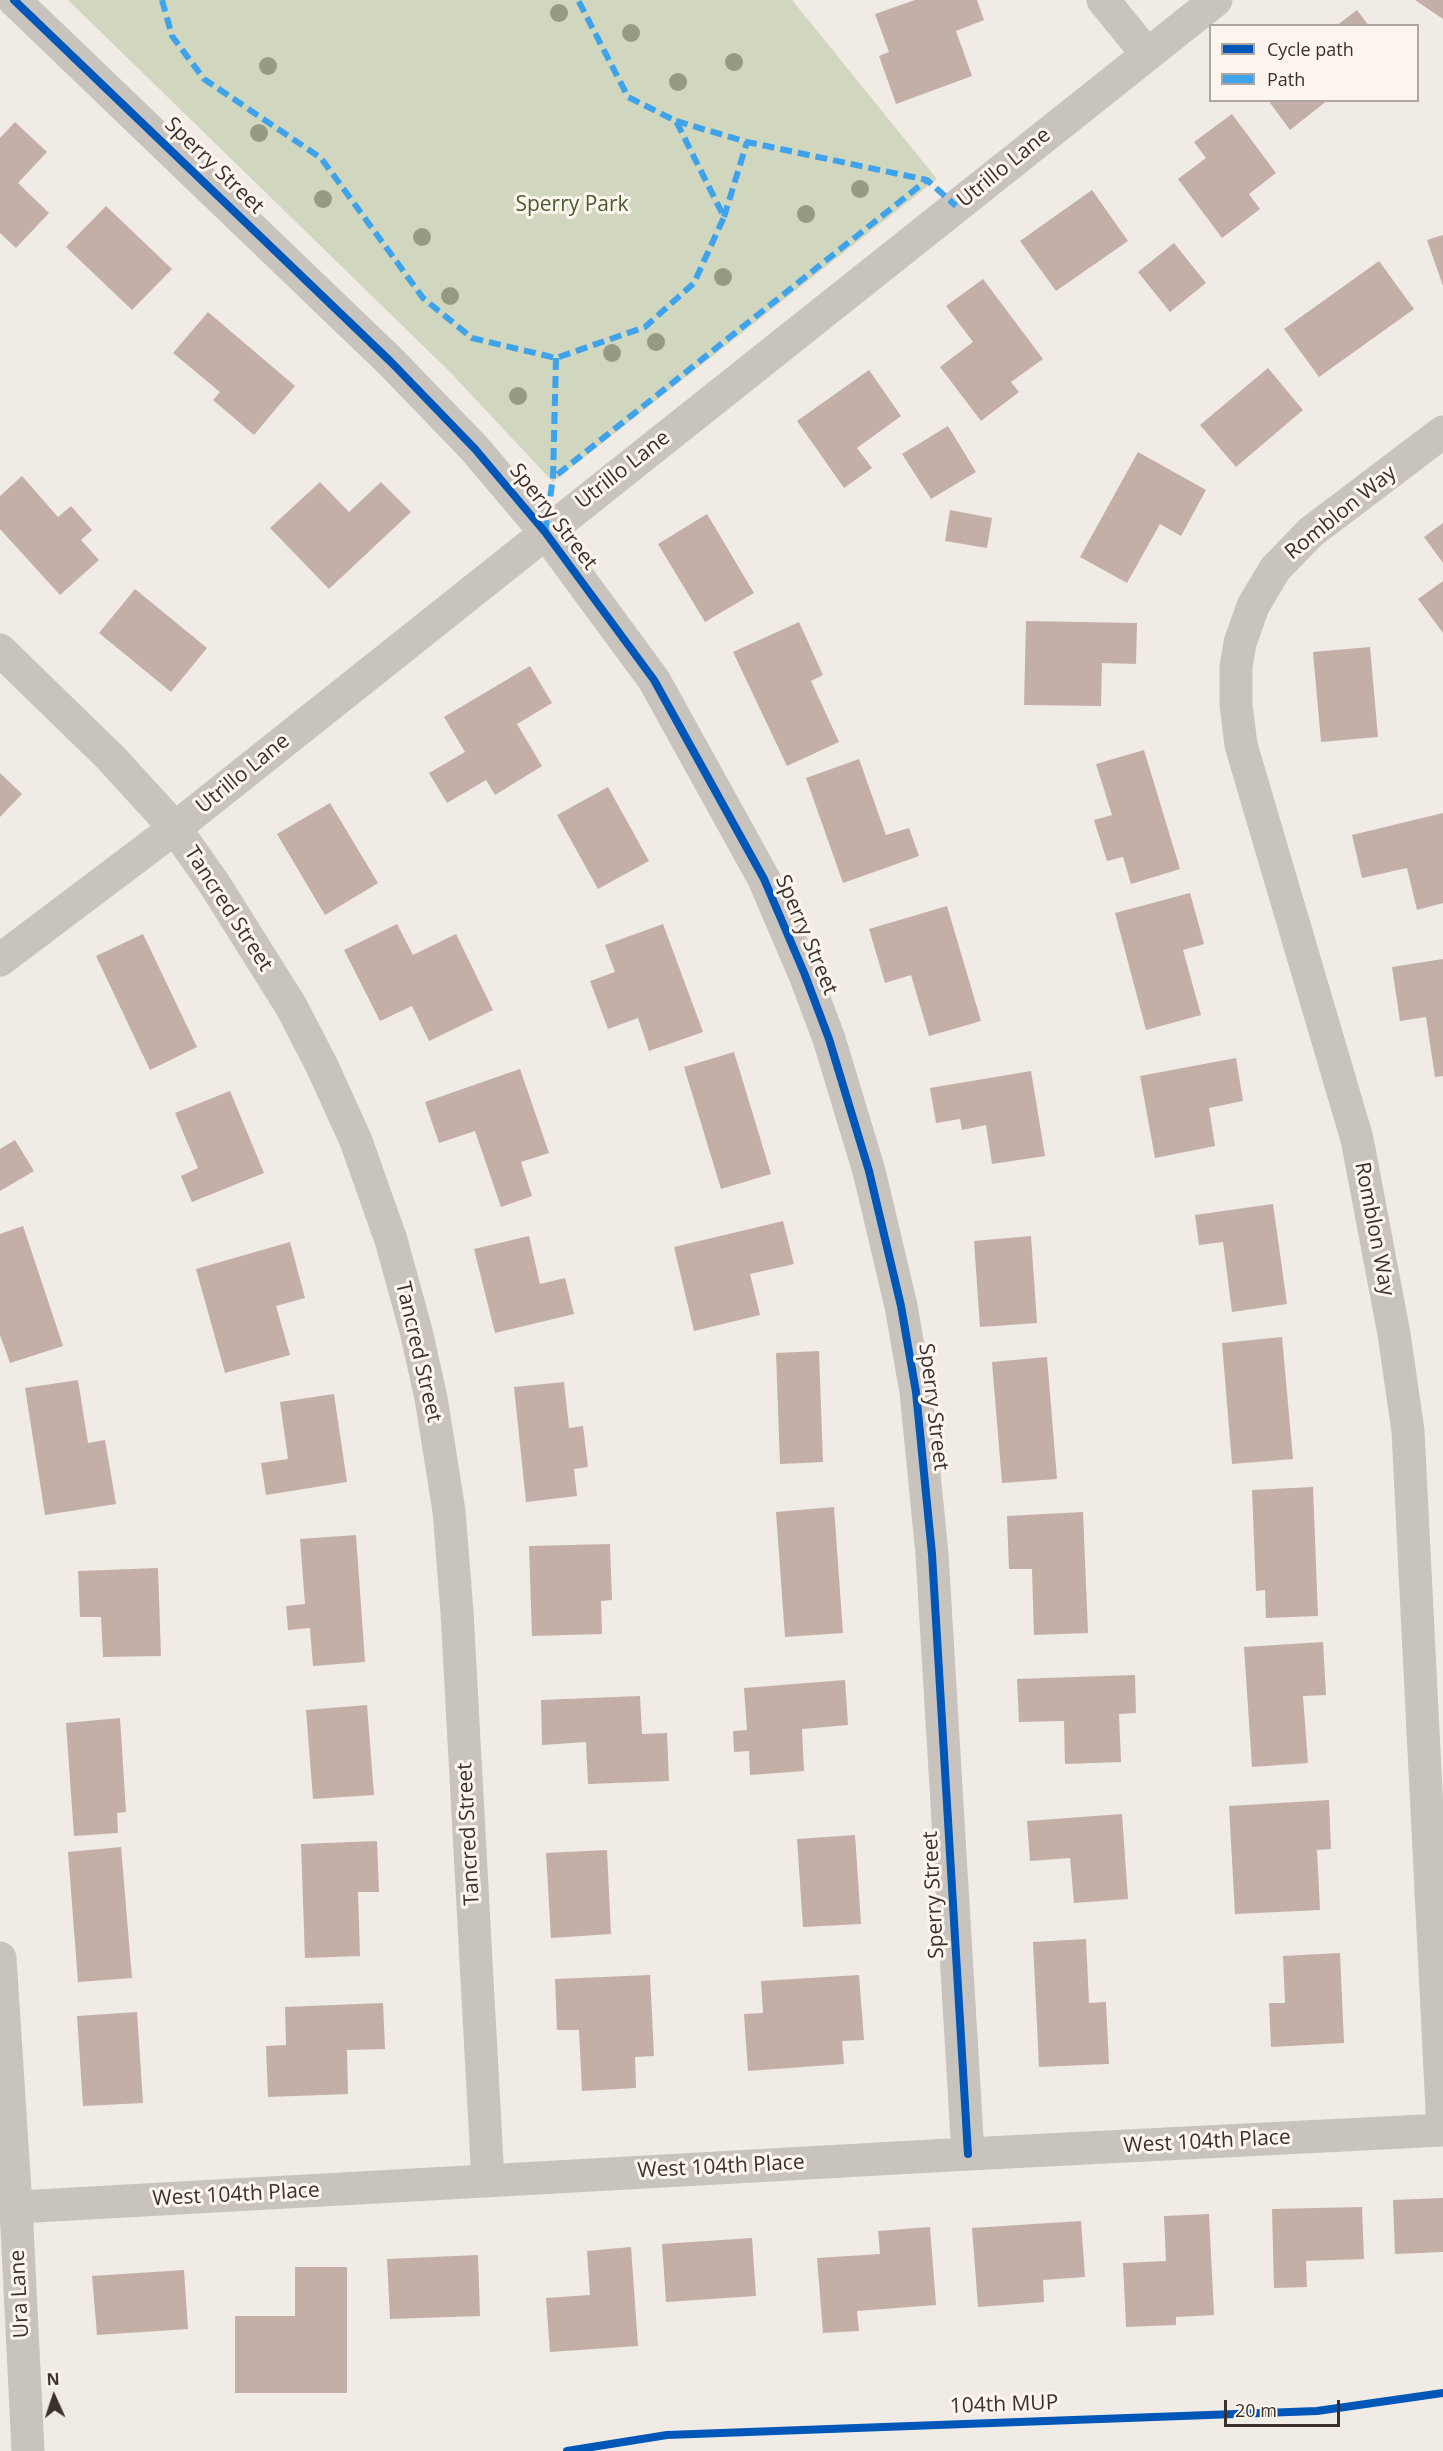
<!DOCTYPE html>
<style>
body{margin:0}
#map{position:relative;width:1443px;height:2451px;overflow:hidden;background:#f0ebe5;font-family:"Open Sans",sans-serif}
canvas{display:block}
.legend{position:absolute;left:1209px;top:24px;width:210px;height:78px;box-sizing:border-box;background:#fbf5ee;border:2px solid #aea6a0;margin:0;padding:8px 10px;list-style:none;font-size:18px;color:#3b302b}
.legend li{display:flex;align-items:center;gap:12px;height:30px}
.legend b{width:30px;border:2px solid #aea6a0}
.north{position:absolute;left:24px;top:2367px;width:60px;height:60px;-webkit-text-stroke:4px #fbf5ee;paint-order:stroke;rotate:357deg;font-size:16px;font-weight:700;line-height:24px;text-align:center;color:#3b302b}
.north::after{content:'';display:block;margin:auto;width:21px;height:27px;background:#3b302b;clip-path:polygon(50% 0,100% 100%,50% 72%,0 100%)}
.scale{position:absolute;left:1224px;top:2400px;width:116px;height:27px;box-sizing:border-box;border:3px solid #3b302b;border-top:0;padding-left:8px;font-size:18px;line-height:21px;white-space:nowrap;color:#3b302b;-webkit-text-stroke:4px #fbf5ee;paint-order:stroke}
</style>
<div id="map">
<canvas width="1443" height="2451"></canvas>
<ul class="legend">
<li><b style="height:8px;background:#0057b8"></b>Cycle path</li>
<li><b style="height:8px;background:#3fa3eb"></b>Path</li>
</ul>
<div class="north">N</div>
<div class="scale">20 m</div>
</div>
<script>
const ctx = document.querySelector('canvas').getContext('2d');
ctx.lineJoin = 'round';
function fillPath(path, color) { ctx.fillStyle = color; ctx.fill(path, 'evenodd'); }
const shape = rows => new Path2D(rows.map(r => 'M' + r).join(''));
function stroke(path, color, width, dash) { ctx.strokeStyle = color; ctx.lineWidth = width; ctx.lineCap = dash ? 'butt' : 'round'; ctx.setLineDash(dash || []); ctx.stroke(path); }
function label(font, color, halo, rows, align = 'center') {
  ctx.font = font + ' "Open Sans",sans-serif'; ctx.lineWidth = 6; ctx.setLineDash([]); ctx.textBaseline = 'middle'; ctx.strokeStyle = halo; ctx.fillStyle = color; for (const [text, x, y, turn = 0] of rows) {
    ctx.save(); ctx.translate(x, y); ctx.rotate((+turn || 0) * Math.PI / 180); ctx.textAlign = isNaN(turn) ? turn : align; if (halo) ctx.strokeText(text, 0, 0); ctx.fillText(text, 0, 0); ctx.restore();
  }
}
fillPath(shape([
 [68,0,792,0,937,179,553,482,450,372]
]), '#d1d6bf');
fillPath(shape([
 [915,0,977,0,984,20,956,31,972,76,896,104,879,56,889,52,875,14],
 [1415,0,1443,0,1443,19],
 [1357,10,1369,26,1336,26],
 [1268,100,1328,100,1290,130],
 [1232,114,1276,173,1249,194,1260,209,1222,238,1178,179,1206,158,1194,142],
 [15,122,47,152,18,183,49,213,16,248,0,233,0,138],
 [1092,190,1128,241,1056,291,1020,241],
 [106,206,172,269,132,310,66,247],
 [1443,235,1443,286,1427,240],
 [1174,243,1206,283,1170,312,1138,272],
 [1379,261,1414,309,1319,377,1284,329],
 [983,279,1043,359,1011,382,1019,392,981,421,940,367,973,342,946,306],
 [208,312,295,386,254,435,213,400,220,392,173,353],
 [1268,368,1303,410,1236,467,1200,425],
 [869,370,901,416,857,448,872,468,844,488,797,421],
 [948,426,976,472,931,499,902,454],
 [1138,452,1206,490,1181,536,1160,524,1127,583,1080,557],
 [22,476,58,517,71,506,92,530,81,540,99,560,60,595,0,529,0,496],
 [320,482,349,512,381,482,411,512,329,589,270,528],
 [950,510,992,518,987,548,945,541],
 [707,514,754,593,705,622,658,544],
 [1443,523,1443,563,1424,537],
 [1443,581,1443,633,1418,599],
 [135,589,207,648,171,692,99,633],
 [1026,621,1137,623,1136,664,1102,663,1101,706,1024,705],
 [799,622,823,675,811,681,839,742,787,766,733,652],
 [1370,647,1378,737,1321,742,1313,652],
 [530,666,552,703,517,724,542,766,495,795,486,780,447,803,429,773,465,752,444,717],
 [1144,750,1180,869,1131,884,1123,857,1107,861,1094,820,1112,815,1096,764],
 [859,759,886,835,909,828,919,856,843,883,806,778],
 [0,773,22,794,0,817],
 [608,787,649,861,598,889,557,815],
 [330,803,378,883,325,915,277,834],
 [1443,813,1443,903,1417,910,1407,868,1362,878,1352,835],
 [1190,893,1204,944,1183,950,1201,1015,1146,1030,1115,913],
 [947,906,981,1021,929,1036,911,975,885,983,869,929],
 [397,924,413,955,456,934,493,1010,429,1041,412,1006,380,1021,344,950],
 [663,924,703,1032,649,1051,638,1018,608,1029,590,981,615,972,605,945],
 [143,934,197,1047,150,1070,96,956],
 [1443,959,1443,1076,1435,1077,1426,1017,1400,1021,1392,967],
 [734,1052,771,1174,721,1189,684,1067],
 [1236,1058,1243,1101,1209,1108,1215,1146,1155,1158,1140,1076],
 [520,1069,549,1153,521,1162,532,1196,501,1207,475,1131,439,1143,425,1102],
 [1031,1071,1045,1156,992,1164,986,1125,962,1130,960,1119,936,1123,930,1088],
 [230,1091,264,1173,192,1202,181,1176,198,1168,175,1113],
 [15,1140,34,1171,0,1191,0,1149],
 [1273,1204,1287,1304,1232,1312,1223,1242,1199,1245,1195,1215],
 [783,1221,794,1264,750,1274,760,1315,694,1331,674,1247],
 [23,1226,63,1346,10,1363,0,1335,0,1234],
 [529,1236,540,1284,565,1278,574,1314,495,1333,474,1249],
 [1031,1236,1037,1323,980,1327,974,1241],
 [290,1242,305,1298,276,1306,290,1355,225,1373,196,1269],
 [1282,1337,1293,1459,1232,1464,1222,1343],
 [819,1351,823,1462,780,1464,776,1353],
 [1047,1357,1057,1479,1002,1483,992,1362],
 [78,1380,88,1443,105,1440,116,1504,45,1515,25,1388],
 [564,1382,569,1428,583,1426,588,1467,574,1469,577,1496,526,1502,514,1387],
 [334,1394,347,1482,266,1495,261,1463,288,1459,280,1402],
 [1313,1487,1318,1616,1266,1618,1265,1590,1256,1591,1252,1490],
 [834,1507,843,1633,785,1637,776,1512],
 [1083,1512,1088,1633,1034,1635,1032,1569,1009,1569,1007,1516],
 [356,1535,365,1662,313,1666,310,1628,288,1630,286,1606,305,1604,300,1539],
 [610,1544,612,1600,601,1601,602,1634,532,1636,529,1546],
 [158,1568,161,1656,103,1657,101,1617,80,1617,78,1571],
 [1323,1642,1326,1695,1303,1696,1308,1763,1252,1767,1244,1647],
 [1135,1675,1136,1713,1119,1714,1121,1762,1065,1764,1064,1721,1019,1722,1017,1679],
 [845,1680,848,1725,802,1729,804,1771,750,1775,749,1751,734,1752,733,1731,747,1730,744,1688],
 [640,1696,642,1734,667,1733,669,1781,588,1784,586,1742,542,1745,541,1700],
 [367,1705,374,1795,313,1799,306,1710],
 [120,1718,126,1812,117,1813,118,1833,74,1836,66,1723],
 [1329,1800,1331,1849,1317,1850,1320,1910,1235,1914,1229,1806],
 [1122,1814,1128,1899,1074,1903,1070,1858,1030,1861,1027,1821],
 [855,1835,861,1924,803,1927,797,1839],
 [377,1841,379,1892,358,1892,360,1956,305,1958,301,1844],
 [121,1847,132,1978,78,1982,68,1852],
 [607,1850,611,1934,551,1938,546,1853],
 [1086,1939,1089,2003,1106,2002,1109,2064,1039,2067,1033,1942],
 [1340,1953,1344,2043,1271,2047,1269,2003,1285,2003,1283,1956],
 [650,1975,654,2056,635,2057,636,2088,582,2091,579,2030,557,2030,555,1979],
 [859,1975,864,2040,842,2041,844,2064,748,2071,744,2014,763,2013,761,1981],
 [383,2003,385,2049,347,2050,348,2094,268,2097,266,2046,286,2045,285,2007],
 [137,2012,143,2103,83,2106,77,2016],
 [1443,2198,1443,2252,1395,2254,1393,2200],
 [1362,2207,1364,2259,1306,2261,1307,2287,1274,2288,1272,2209],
 [1209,2214,1214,2315,1176,2317,1176,2325,1126,2327,1123,2263,1166,2261,1164,2216],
 [1081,2221,1085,2277,1043,2280,1044,2302,978,2307,972,2228],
 [930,2227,936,2305,857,2311,859,2331,823,2333,817,2258,880,2254,878,2231],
 [752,2238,756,2296,666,2302,662,2244],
 [631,2247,638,2346,550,2352,546,2298,590,2295,587,2251],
 [478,2255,480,2316,390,2319,387,2259],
 [295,2267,347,2267,347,2393,235,2393,235,2316,295,2316],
 [184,2270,188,2329,97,2335,92,2276]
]), '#c3afa7');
stroke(shape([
 [14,0,391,362,475,449,545,532,654,680,764,879,805,975,829,1039,869,1171,901,1306,916,1392,932,1554,968,2154],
 [1103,0,1147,54],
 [0,650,111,758,175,828,215,885,291,1006,322,1066,356,1141,391,1240,416,1331,431,1398,449,1511,457,1612,488,2181],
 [0,960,175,828,1216,0],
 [0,1958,16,2207,28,2451],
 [1443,2130,1408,1431,1394,1334,1357,1139,1241,745,1236,705,1236,667,1240,643,1253,606,1275,569,1311,532,1443,432],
 [0,2208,968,2154,1443,2130]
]), '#c9c3be', 33);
stroke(shape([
 [162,0,172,36,204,79,321,158,423,298,472,338,556,358,645,327,694,283,724,217,676,121,628,97,578,0],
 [676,121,747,142,927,180,956,206],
 [724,217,747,142],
 [556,358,553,478,927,180],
 [545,532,553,478]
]), '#3fa3eb', 6, [12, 6]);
stroke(shape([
 [14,0,391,362,475,449,545,532,654,680,764,879,805,975,829,1039,869,1171,901,1306,916,1392,932,1554,968,2154],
 [567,2451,667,2435,1317,2411,1443,2393]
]), '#0057b8', 8);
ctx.fillStyle = '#959b80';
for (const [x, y] of [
 [559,13],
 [631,33],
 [734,62],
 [268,66],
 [678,82],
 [259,133],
 [860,189],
 [323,199],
 [806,214],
 [422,237],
 [723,277],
 [450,296],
 [656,342],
 [612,353],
 [518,396]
]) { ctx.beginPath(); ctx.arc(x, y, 9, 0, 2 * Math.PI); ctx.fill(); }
label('21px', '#3b302b', '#fbf5ee', [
 ["Sperry Street",214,166,44],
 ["Utrillo Lane",1004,168,-39],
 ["Utrillo Lane",623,470,-38],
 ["Romblon Way",1341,513,-39],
 ["Sperry Street",553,517,52],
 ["Utrillo Lane",243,774,-39],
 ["Tancred Street",228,909,57],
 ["Sperry Street",806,935,67],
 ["Romblon Way",1374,1229,79],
 ["Tancred Street",418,1352,77],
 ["Sperry Street",933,1407,83],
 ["Tancred Street",469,1834,-93],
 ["Sperry Street",934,1895,-93],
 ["West 104th Place",1207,2142,-3],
 ["West 104th Place",721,2167,-3],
 ["West 104th Place",236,2195,-3],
 ["Ura Lane",20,2294,-93],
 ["104th MUP",1004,2405,-2]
]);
label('21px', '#4a5a2e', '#fbf5ee', [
 ["Sperry Park",572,205]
]);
</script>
